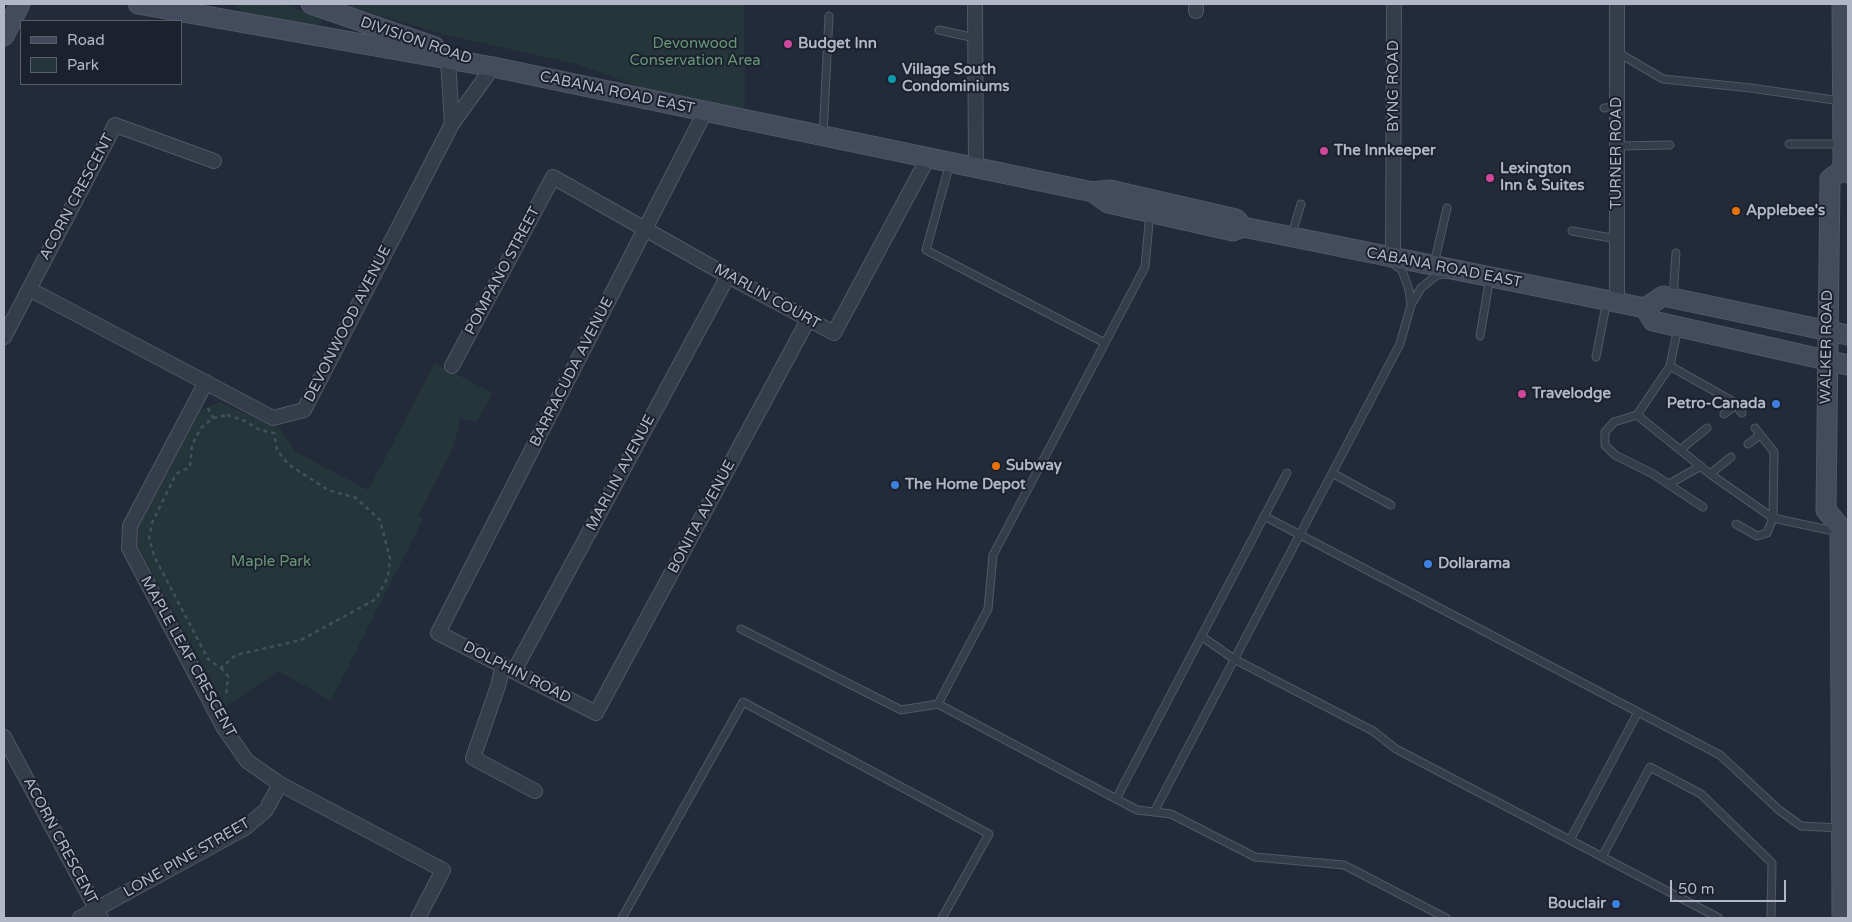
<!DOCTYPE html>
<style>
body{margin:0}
#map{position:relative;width:1852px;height:922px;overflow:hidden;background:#232a39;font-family:"Varela Round",sans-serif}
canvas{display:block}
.frame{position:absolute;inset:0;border:5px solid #b1b7c6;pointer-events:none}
.legend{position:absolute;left:20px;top:20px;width:162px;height:65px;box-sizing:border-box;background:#1b222e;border:1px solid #575e6b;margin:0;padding:6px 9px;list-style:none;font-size:15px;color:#b1b7c6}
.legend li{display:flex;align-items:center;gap:10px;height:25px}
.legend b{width:25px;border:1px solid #575e6b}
.scale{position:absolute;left:1670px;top:880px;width:116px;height:22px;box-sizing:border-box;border:2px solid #b1b7c6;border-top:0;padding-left:6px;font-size:15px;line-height:18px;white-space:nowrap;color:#b1b7c6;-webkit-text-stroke:4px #1b222e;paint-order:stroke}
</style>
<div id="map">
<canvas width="1852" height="922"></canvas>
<div class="frame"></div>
<ul class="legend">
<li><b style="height:6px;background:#444b5d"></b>Road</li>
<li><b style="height:14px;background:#24363a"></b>Park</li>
</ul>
<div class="scale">50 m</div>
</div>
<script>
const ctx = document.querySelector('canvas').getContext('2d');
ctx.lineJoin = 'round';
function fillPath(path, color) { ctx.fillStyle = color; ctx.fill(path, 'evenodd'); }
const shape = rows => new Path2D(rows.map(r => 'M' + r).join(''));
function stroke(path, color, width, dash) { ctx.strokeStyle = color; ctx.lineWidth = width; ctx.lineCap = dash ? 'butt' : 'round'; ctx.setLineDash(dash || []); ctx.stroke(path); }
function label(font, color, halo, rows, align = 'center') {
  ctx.font = font + ' "Varela Round",sans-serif'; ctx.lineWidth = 4; ctx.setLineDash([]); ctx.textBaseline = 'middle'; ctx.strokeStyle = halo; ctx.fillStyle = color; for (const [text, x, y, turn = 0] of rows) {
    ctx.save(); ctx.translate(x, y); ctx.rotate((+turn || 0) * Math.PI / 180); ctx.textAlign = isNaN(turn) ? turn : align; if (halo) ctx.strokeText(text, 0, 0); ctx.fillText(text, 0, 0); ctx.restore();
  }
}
fillPath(shape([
 [235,4,283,4,321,18,322,22,318,25,305,25,241,12],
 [342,4,744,4,745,113,659,94,577,64,446,35],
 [435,363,493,393,476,422,460,418,454,446,418,516,423,519,331,701,278,671,226,707,137,545,138,528,201,410,220,402,272,426,279,427,296,452,368,490]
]), '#24363a');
const lane = shape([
 [939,30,975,38],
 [1617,52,1663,79,1751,88,1841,101],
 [1604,108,1617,107],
 [823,136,829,16],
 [1789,144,1843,144],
 [1617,146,1670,145],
 [950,163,926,250,1105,343],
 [1572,231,1617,239],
 [1291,237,1301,204],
 [1391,262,1402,270,1409,290,1411,305],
 [1434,264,1447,208],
 [1673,298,1676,253],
 [1678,327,1670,366,1637,415,1710,474,1773,518,1838,532],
 [1480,336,1490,277],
 [1596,357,1607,300],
 [1670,366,1732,401,1742,413],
 [1724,414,1736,405],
 [1637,415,1614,422,1605,432,1605,445,1615,455,1653,474,1703,507],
 [1748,444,1760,435],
 [1680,450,1707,428],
 [1332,473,1391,505],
 [1710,474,1731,457],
 [1669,484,1701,466],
 [1264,516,1720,755,1779,810,1801,826,1840,828],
 [1736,524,1757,536,1767,533,1773,518,1774,452,1755,428],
 [741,629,901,710,938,704,988,609,993,555,1145,267,1150,212],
 [1201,636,1234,659,1373,731,1396,749,1719,918],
 [938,704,1137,810,1171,814,1255,857,1344,865,1446,918],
 [1116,799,1287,473],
 [1154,812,1400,344,1411,305,1421,288,1437,275,1445,274],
 [1570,840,1638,712],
 [1602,857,1650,767,1701,794,1772,863,1771,918],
 [622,918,743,702,989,834,942,918]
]);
const street = shape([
 [975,4,976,168],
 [1196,11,1196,4],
 [448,59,452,124],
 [705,112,438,633,596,713,808,320],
 [1393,258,1394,4],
 [29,289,273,418,304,410,452,124,493,67],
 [1617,302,1617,4],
 [4,337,115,125,214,161],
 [452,366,553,177,728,276,834,333,928,158],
 [206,382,130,526,129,548,224,728,247,761,280,784,443,870,418,918],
 [503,665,498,686,473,758,535,791],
 [514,671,728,276],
 [4,737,101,918],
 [80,918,245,828,266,810,280,784]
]);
const secondary = shape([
 [138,4,493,67,1093,192,1110,190,1236,219,1243,227],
 [311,4,435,47],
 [1842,4,1843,169,1848,173],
 [4,36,20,4],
 [1093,192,1108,203,1233,231,1243,227,1645,308,1663,296,1848,335],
 [1645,308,1653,321,1848,365],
 [1842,918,1840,527,1826,510,1830,179,1843,169]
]);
stroke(lane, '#515765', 9);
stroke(street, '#515765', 16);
stroke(secondary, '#515765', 21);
stroke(shape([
 [208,408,213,418],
 [227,415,243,420,260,430,274,433,277,450,288,464,328,490,356,498,380,520,390,559,388,577,376,599,301,640,236,655,221,668,208,659,154,556,149,538,152,523,176,474,190,467,192,445,201,428,213,418,227,415],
 [221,668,228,676,226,698]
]), '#425358', 2.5, [4, 4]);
stroke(lane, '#363d4a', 7);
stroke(street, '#363d4a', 14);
stroke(secondary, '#444b5d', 19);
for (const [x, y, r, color] of [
 [788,44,5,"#d1479c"],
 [892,79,5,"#0f9aa8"],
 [1324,151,5,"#d1479c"],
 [1490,178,5,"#d1479c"],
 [1736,211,5,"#e8710a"],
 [1522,394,5,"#d1479c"],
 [1776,404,5,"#3f7fe0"],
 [996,466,5,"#e8710a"],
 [895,485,5,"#3f7fe0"],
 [1428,564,5,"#3f7fe0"],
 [1616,904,5,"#3f7fe0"]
]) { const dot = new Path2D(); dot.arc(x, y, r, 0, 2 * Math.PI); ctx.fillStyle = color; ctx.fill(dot); stroke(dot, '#1b222e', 2); }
label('15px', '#b1b7c6', '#1b222e', [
 ["DIVISION ROAD",416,41,19],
 ["BYNG ROAD",1394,86,-90],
 ["CABANA ROAD EAST",617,93,12],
 ["TURNER ROAD",1617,153,-90],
 ["ACORN CRESCENT",77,197,-62],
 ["CABANA ROAD EAST",1444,268,11],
 ["POMPANO STREET",503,271,-62],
 ["MARLIN COURT",767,297,29],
 ["DEVONWOOD AVENUE",348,324,-63],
 ["WALKER ROAD",1827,347,-89],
 ["BARRACUDA AVENUE",572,372,-63],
 ["MARLIN AVENUE",621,473,-62],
 ["BONITA AVENUE",702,517,-62],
 ["MAPLE LEAF CRESCENT",188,657,61],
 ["DOLPHIN ROAD",517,673,27],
 ["ACORN CRESCENT",60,841,62],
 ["LONE PINE STREET",187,858,-30]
]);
label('15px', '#699677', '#1b222e', [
 ["Devonwood",695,44],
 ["Conservation Area",695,61],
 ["Maple Park",271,562]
]);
label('bold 15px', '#b1b7c6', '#1b222e', [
 ["Budget Inn",798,44],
 ["Village South",902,70],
 ["Condominiums",902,87],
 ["The Innkeeper",1334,151],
 ["Lexington",1500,169],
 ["Inn & Suites",1500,186],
 ["Applebee's",1746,211],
 ["Travelodge",1532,394],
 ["Petro-Canada",1766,404,"right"],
 ["Subway",1006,466],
 ["The Home Depot",905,485],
 ["Dollarama",1438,564],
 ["Bouclair",1606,904,"right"]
], 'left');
</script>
